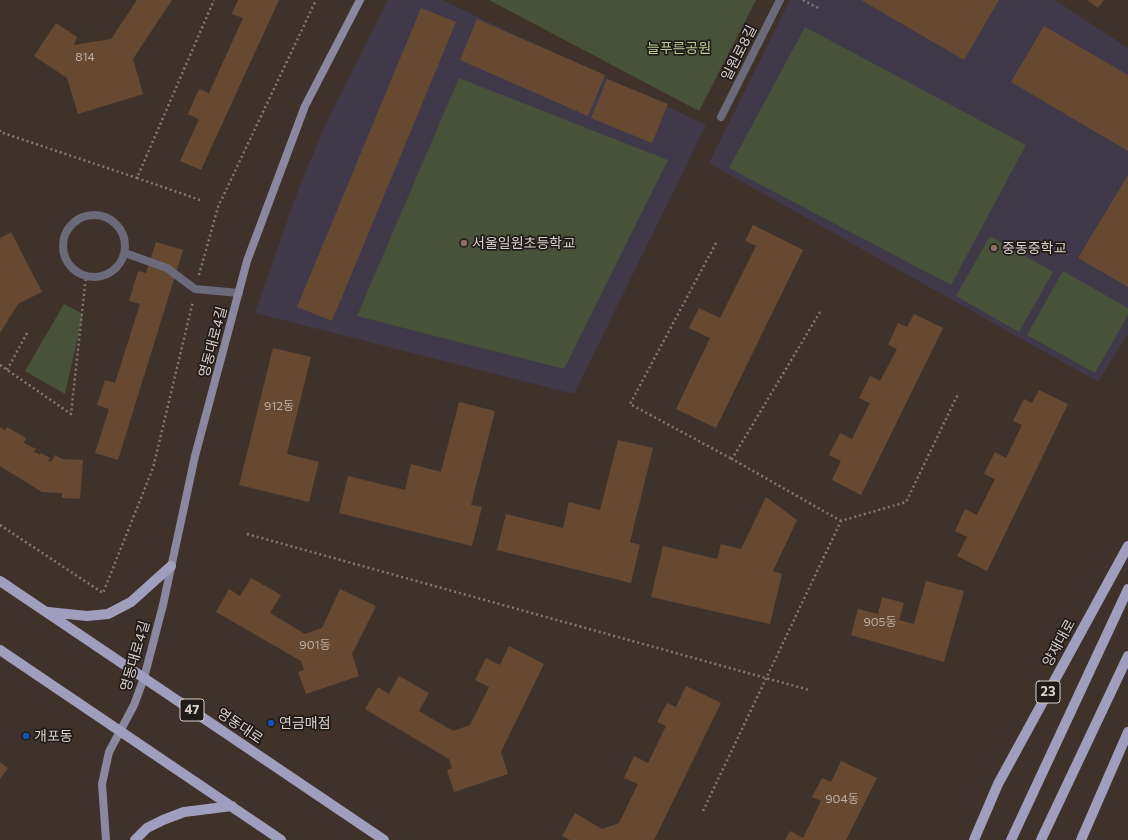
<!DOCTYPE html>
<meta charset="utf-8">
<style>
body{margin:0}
canvas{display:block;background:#3f322b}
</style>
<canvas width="1128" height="840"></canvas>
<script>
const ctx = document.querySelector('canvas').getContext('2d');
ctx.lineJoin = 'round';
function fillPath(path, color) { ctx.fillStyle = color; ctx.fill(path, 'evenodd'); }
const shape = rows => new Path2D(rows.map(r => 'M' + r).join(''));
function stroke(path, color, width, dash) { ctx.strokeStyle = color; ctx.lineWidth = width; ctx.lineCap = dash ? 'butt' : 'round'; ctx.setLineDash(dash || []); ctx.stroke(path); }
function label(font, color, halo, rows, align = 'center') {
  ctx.font = font + ' Commissioner,"Noto Sans KR",sans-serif'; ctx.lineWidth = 3.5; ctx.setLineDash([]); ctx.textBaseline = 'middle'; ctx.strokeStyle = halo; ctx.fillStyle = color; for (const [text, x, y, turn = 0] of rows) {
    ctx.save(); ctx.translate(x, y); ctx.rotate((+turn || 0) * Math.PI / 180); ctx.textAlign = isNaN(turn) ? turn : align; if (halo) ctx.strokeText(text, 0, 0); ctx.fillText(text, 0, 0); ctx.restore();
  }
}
fillPath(shape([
 [388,0,442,0,706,125,574,394,255,313,296,196,325,125],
 [790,0,1055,0,1128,48,1128,333,1098,382,709,163]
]), '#3f394a');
fillPath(shape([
 [489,0,756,0,699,111],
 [805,27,1026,145,951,285,729,168],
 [459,78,668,160,564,369,357,316],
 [990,236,1053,272,1019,332,956,296],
 [1063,271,1128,308,1128,315,1095,373,1027,335],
 [64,304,83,314,65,394,25,371]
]), '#475238');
fillPath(shape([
 [137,0,172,0,133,59,143,94,78,114,67,78,34,56,56,23,77,37,74,45,111,39],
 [238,0,279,0,201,170,180,161,199,119,188,114,199,89,209,93,243,18,232,14],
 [861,0,999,0,964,60],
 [1087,0,1104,0,1098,8],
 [421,8,456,22,332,321,297,307],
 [477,19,605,75,588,116,460,60],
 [1044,26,1128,75,1128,151,1011,82],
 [607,79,668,104,652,143,591,118],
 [1128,175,1128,287,1078,258],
 [753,225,803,250,716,428,676,409,710,338,689,328,699,308,720,318,756,246,745,241],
 [11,232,42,292,18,304,0,333,0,238],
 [156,242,183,250,118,460,95,453,109,409,97,405,105,380,115,383,140,304,129,301,138,271,146,273],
 [914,314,943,328,861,495,832,480,841,461,829,455,840,433,852,439,870,403,859,398,870,376,880,381,897,349,888,345,898,323,907,327],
 [273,348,311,357,287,454,319,462,309,502,239,485],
 [1039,390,1068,404,987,571,957,556,967,537,955,531,965,509,977,515,995,479,984,474,995,452,1006,458,1022,425,1013,421,1024,399,1032,403],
 [459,402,495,411,471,505,482,507,472,546,339,513,348,476,405,490,411,464,441,472],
 [0,427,5,430,4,432,7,427,26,438,23,444,24,443,36,449,34,452,40,455,41,453,50,458,48,461,51,462,55,455,62,459,83,460,80,499,62,498,62,493,42,492,0,466],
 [618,440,653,448,630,542,640,545,631,583,497,550,506,514,563,528,569,502,600,510],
 [766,497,797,520,773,571,782,574,770,624,651,597,663,546,717,559,721,544,741,549],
 [251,578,281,595,270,613,305,634,322,628,340,589,376,606,352,654,359,676,306,694,298,672,304,670,301,661,216,612,229,589,240,596],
 [926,581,964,591,944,662,851,635,858,609,878,614,882,597,904,603,899,620,914,624],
 [509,646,544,664,501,752,508,774,454,792,447,770,452,768,449,759,365,709,378,687,389,694,399,676,429,693,419,711,453,731,470,725,489,687,475,680,486,658,500,665],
 [686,686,721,703,654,840,570,840,562,836,575,813,602,829,619,823,638,784,624,778,634,756,648,763,666,726,657,722,667,703,676,707],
 [841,761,877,778,846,840,785,840,790,831,803,838,821,801,812,797,822,778,831,782],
 [0,762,8,768,0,779]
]), '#674932');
stroke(shape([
 [803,0,820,9],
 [0,130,0,132,137,178],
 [200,200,137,178,214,0],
 [716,243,630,404,732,459],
 [199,275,218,207,316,0],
 [820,312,732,459,841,521],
 [0,365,71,414,86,276],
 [7,370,27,333],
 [0,525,103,593,153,468,193,301],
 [247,534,809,690],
 [703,811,841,521,906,502,958,394]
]), '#837973', 2.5, [2, 3]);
stroke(shape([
 '63 246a31 31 0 1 1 62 0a31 31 0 1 1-62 0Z',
 [125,253,167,268,195,289,239,293]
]), '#6b6a7a', 8);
stroke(shape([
 [721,117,780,0]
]), '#6b6a7a', 8);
stroke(shape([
 [106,840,102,784,109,752,134,705,144,678,163,605,195,456,247,261,305,106,360,0]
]), '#8988a0', 8);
stroke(shape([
 [0,581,384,840],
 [48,612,87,616,108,614,131,602,171,566],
 [0,650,281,840],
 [135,840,147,828,163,820,184,812,232,806],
 [974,840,998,784,1128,546],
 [1011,840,1128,589],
 [1041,840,1128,656],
 [1081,840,1128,732]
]), '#a09ebe', 10);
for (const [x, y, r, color] of [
 [464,243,4,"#8d6e63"],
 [994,248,4,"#8d6e63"],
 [271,723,4,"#1a4fb4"],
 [26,736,4,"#1a4fb4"]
]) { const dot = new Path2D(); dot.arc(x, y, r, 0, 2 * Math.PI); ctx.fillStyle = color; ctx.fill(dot); stroke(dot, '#211b18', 1.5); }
label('12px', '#bcaea5', null, [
 ["814",85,57],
 ["912동",279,406],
 ["905동",880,622],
 ["901동",315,645],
 ["904동",842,799]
]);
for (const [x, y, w] of [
 [1048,692,24],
 [192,710,24]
]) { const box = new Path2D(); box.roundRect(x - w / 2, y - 11, w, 22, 3); ctx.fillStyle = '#211b18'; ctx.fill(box); stroke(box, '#d8d0cb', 1); }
label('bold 13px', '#d8d0cb', null, [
 ["23",1048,692],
 ["47",192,710]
]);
label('14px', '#b5ce93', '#211b18', [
 ["늘푸른공원",679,48]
]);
label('14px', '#d8d0cb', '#211b18', [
 ["일원로8길",739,53,-63],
 ["영동대로4길",213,342,-75],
 ["양재대로",1059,643,-61],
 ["영동대로4길",135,656,-74],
 ["영동대로",240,726,34]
]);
label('14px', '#d8d0cb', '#211b18', [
 ["서울일원초등학교",472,243],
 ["중동중학교",1002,248],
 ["연금매점",279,723],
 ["개포동",34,736]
], 'left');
</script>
